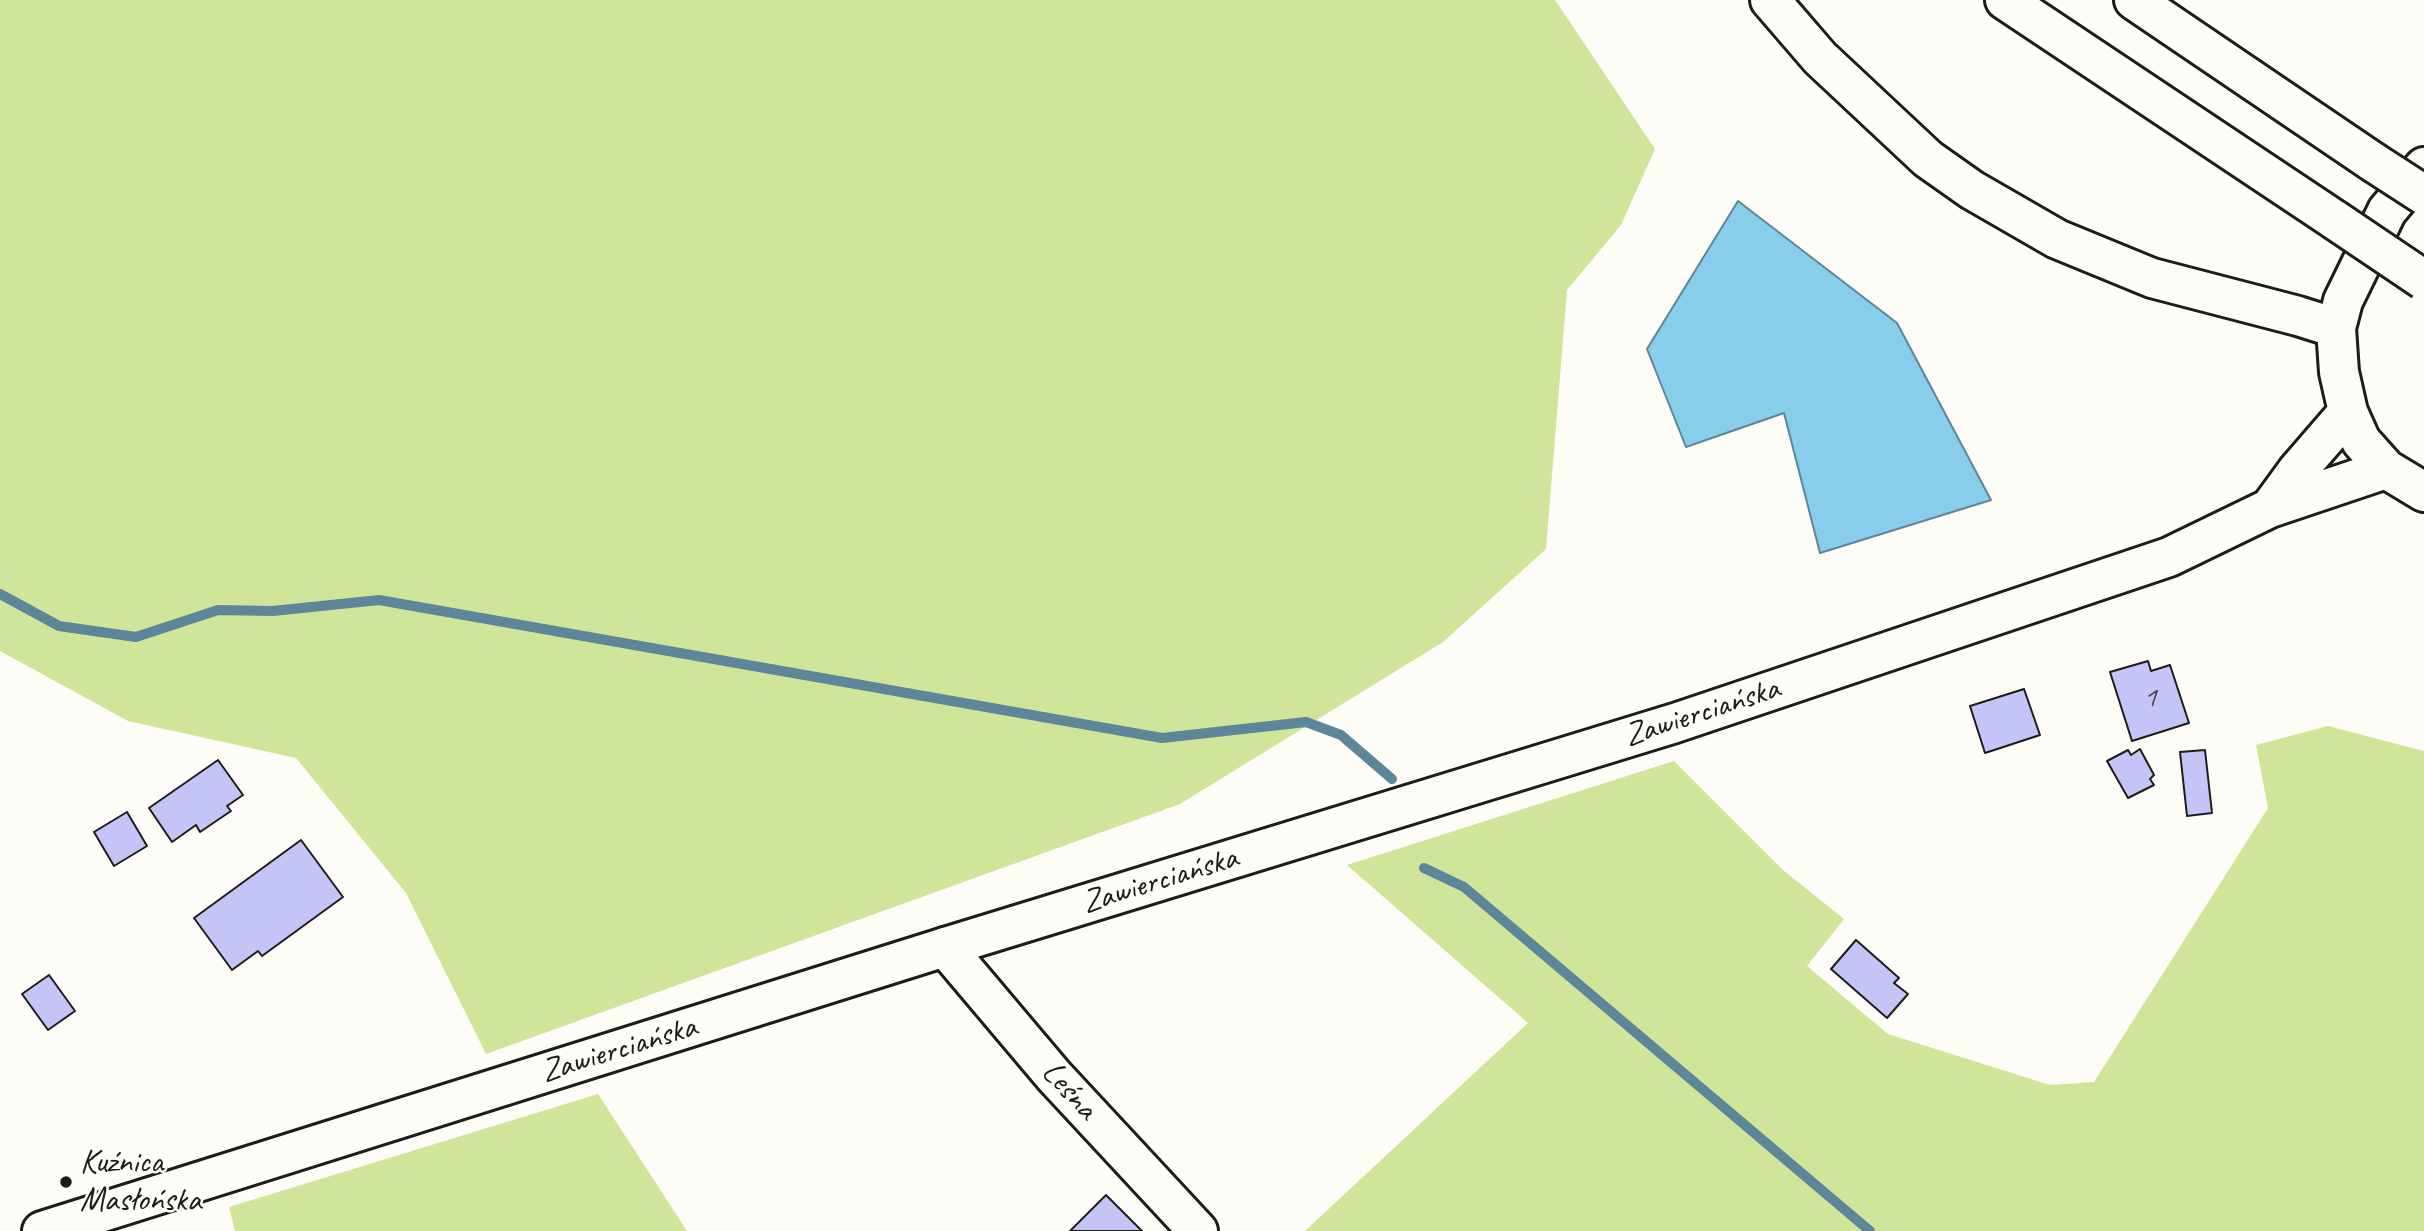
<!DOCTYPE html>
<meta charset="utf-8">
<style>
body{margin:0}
canvas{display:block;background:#fdfcf7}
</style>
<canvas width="2424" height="1231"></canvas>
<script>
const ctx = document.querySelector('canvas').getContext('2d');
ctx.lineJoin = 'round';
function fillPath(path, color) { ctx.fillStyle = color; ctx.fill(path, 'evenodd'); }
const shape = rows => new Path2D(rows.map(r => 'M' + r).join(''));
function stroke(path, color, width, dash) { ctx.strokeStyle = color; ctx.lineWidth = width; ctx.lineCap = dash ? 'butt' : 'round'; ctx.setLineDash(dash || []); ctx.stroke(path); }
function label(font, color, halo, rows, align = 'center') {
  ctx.font = font + ' Caveat,sans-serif'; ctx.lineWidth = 5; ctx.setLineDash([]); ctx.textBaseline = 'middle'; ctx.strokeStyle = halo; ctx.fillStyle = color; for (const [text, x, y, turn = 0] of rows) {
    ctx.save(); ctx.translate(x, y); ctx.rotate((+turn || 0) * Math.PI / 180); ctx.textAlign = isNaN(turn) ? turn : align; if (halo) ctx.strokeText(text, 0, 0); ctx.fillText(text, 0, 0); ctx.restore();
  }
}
fillPath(shape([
 [0,0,1555,0,1655,149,1621,225,1567,290,1546,549,1443,642,1180,804,486,1054,406,893,296,758,128,721,0,651],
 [2328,726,2424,751,2424,1231,1305,1231,1528,1023,1347,865,1674,761,1783,870,1844,919,1807,966,1888,1034,2050,1085,2094,1082,2268,808,2256,745],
 [598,1094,687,1231,235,1231,229,1207]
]), '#d0e59a');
const water = shape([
 [1738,201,1897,323,1991,500,1820,553,1784,413,1686,447,1647,349,1738,201]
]);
fillPath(water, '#88cdea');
stroke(water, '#5d8698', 2);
stroke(shape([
 [0,594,59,626,136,637,218,610,273,611,379,600,1162,738,1306,722,1341,735,1392,779],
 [1424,868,1464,887,1870,1231]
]), '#5d8698', 10);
const building = shape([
 [2148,661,2151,671,2170,665,2189,723,2132,741,2110,672,2148,661],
 [2024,689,2040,735,1985,753,1970,706,2024,689],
 [2140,749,2154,775,2150,779,2154,785,2128,798,2107,761,2128,750,2131,755,2140,749],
 [2205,750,2212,813,2187,816,2180,752,2205,750],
 [218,760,243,795,227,806,231,811,200,832,196,825,172,842,149,808,218,760],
 [127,812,147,846,114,866,94,832,127,812],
 [301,840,343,897,262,956,258,951,232,970,194,918,301,840],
 [1856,940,1899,978,1894,983,1908,994,1887,1018,1831,969,1856,940],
 [49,975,75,1011,48,1030,22,994,49,975],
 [1106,1195,1142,1231,1070,1231,1106,1195]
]);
fillPath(building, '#c4c4f6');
stroke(building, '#1c1c1c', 2);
const street = shape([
 [945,947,1054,1076,1198,1231]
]);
const secondary = shape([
 [2424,167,2387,211,2343,301,2336,328,2339,372,2348,412,2361,441,2386,469,2424,492],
 [2270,508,2297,471,2348,412],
 [42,1231,945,947,1675,723,2169,557,2270,508,2386,469]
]);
const primary = shape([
 [1770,0,1820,58,1928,159,1972,190,2057,239,2152,278,2298,316,2336,328],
 [2005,0,2335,220],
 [2134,0,2373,162]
]);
stroke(street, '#1c1c1c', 44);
stroke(secondary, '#1c1c1c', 44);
stroke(primary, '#1c1c1c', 44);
stroke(street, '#fdfcf7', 38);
stroke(secondary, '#fdfcf7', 38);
stroke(primary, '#fdfcf7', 38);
const primaryBridge = shape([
 [2373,162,2424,195],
 [2335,220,2424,280]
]);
stroke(primaryBridge, '#1c1c1c', 44, []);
stroke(primaryBridge, '#fdfcf7', 38);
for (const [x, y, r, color] of [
 [66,1182,7,"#1c1c1c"]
]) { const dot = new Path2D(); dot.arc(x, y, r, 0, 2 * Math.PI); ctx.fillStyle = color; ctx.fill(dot); stroke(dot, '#fdfcf7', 2.5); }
label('30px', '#464652', null, [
 ["1",2150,698]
]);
label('33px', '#1c1c1c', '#fdfcf7', [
 ["Zawierciańska",1702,713,-18],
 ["Zawierciańska",1160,881,-17],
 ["Zawierciańska",619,1050,-17],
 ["Leśna",1069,1091,48]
]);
label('33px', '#1c1c1c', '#fdfcf7', [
 ["Kuźnica",80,1163],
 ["Masłońska",80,1201]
], 'left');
</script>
